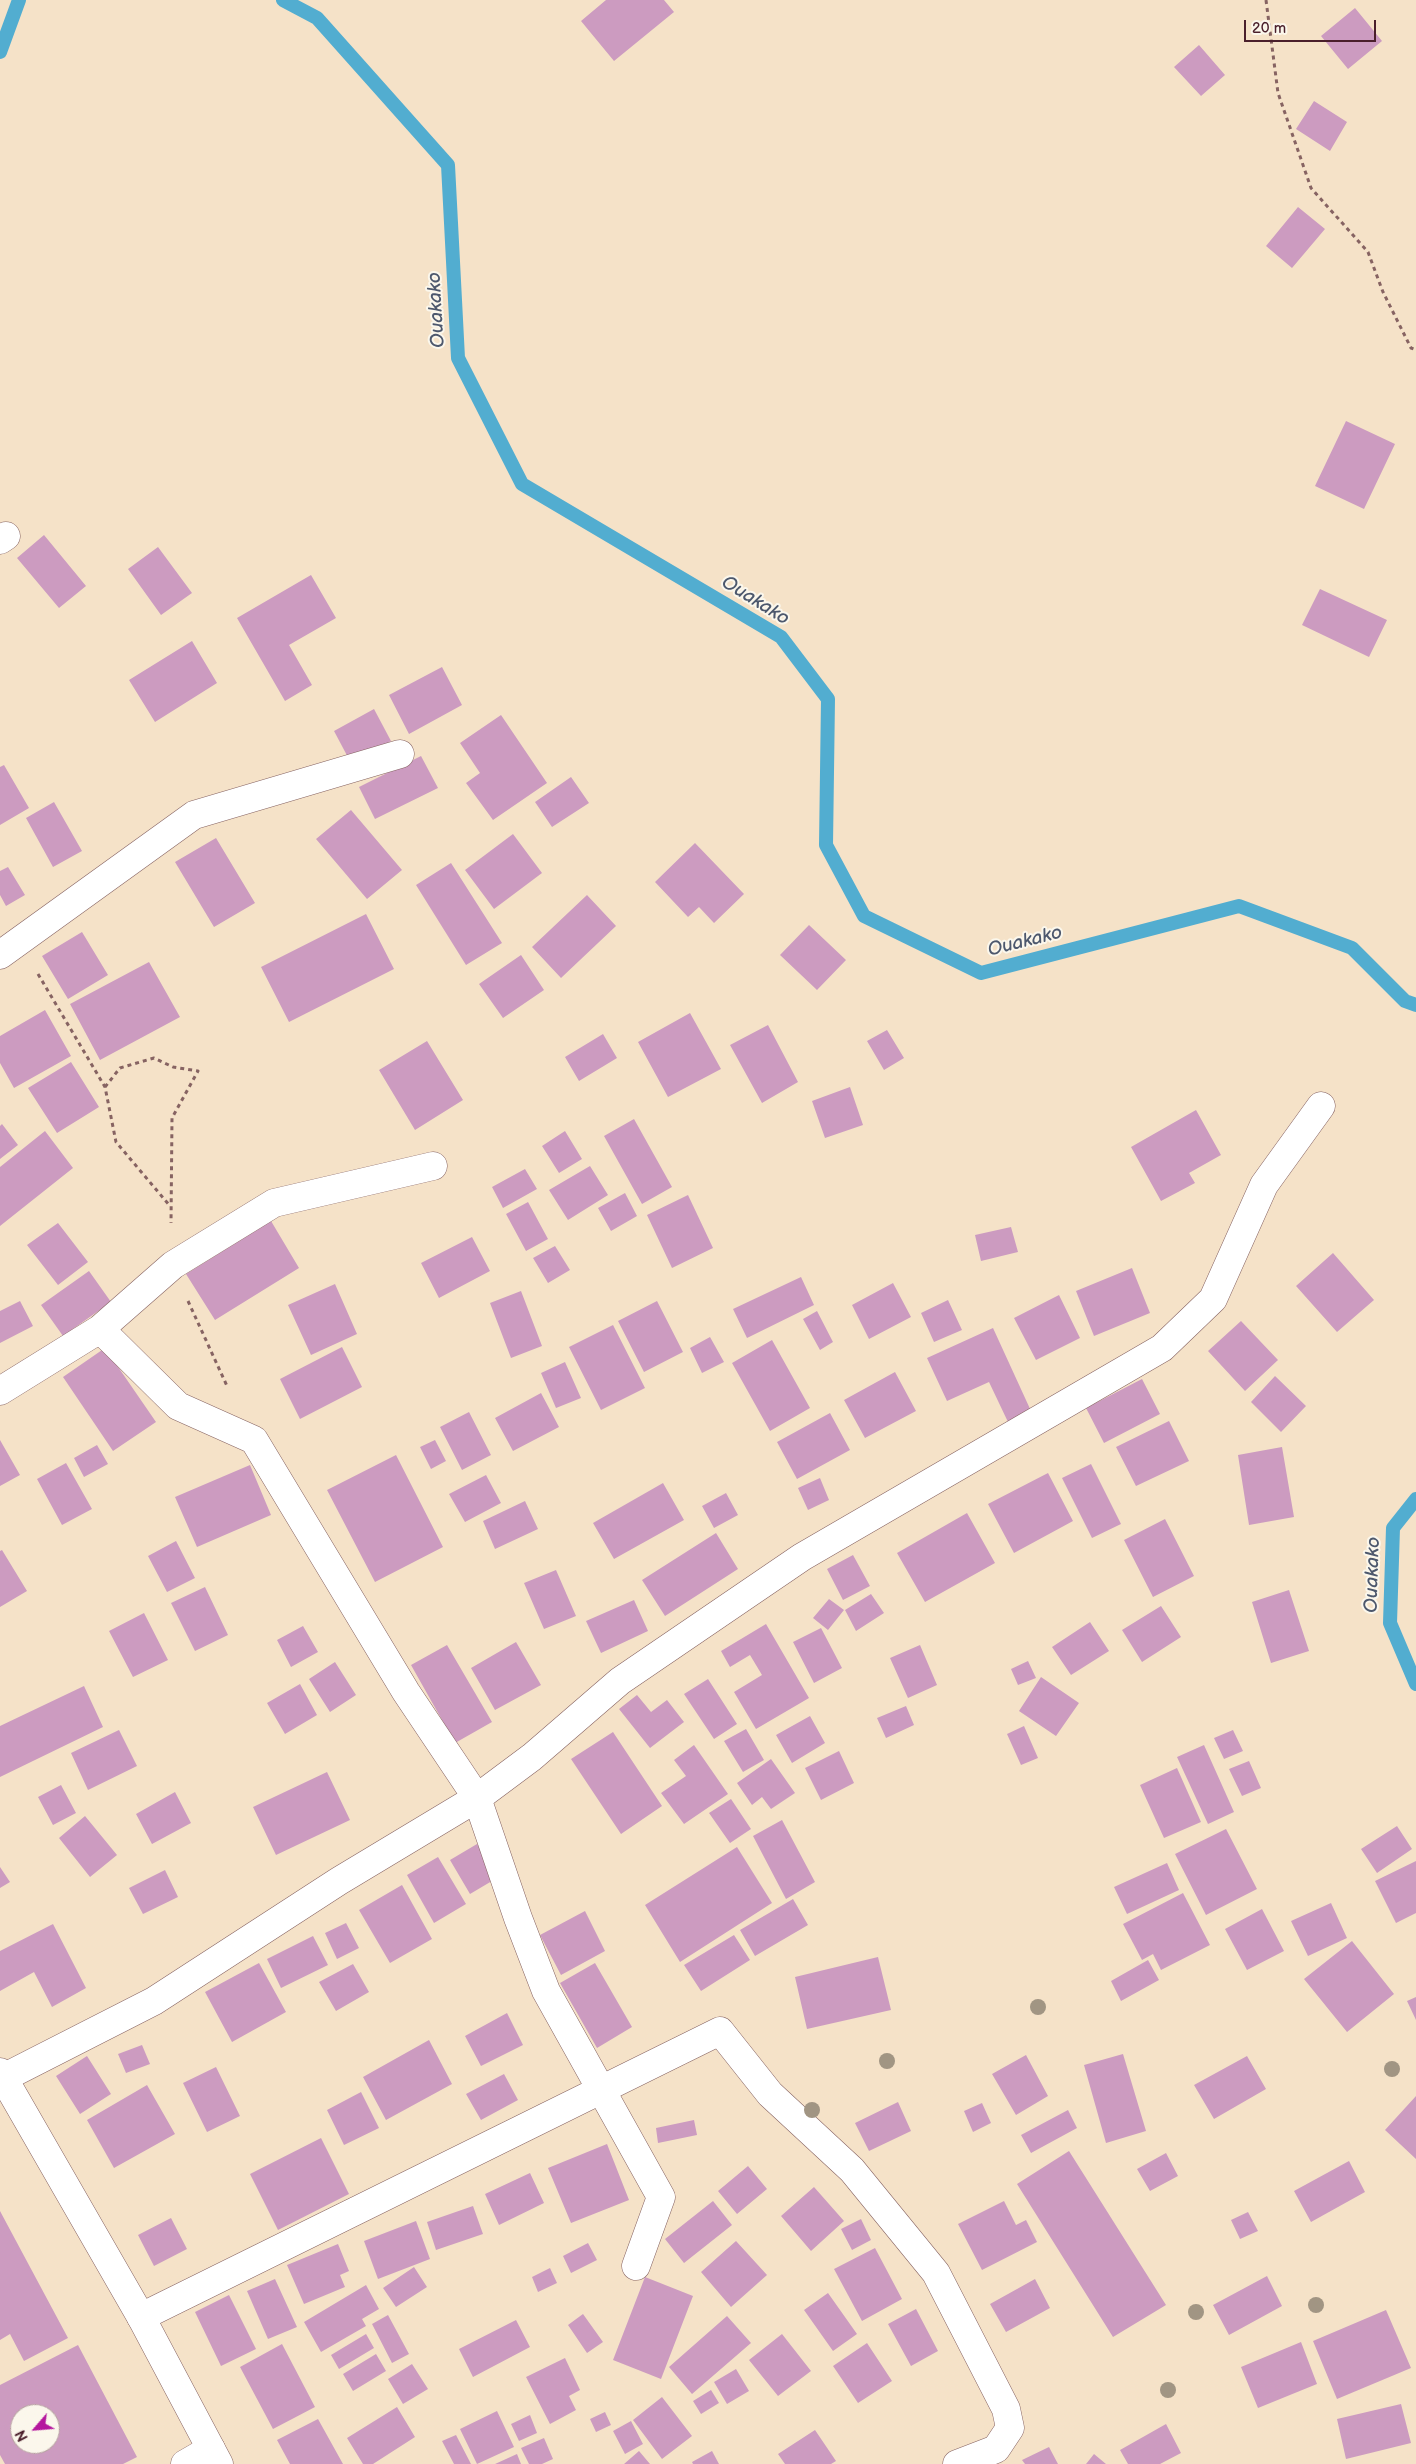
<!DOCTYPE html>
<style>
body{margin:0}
#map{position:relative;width:1416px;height:2464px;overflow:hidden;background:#f5e2c8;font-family:"Balsamiq Sans",sans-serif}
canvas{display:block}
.north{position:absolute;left:10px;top:2404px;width:50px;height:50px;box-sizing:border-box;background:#fbf7ec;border:1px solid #b4a19f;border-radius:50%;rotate:243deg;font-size:14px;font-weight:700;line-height:20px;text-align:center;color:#4a1f2b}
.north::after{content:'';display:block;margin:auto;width:18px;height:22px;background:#b5179e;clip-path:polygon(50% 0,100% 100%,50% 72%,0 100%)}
.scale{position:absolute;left:1244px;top:20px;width:132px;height:22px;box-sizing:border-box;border:2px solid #4a1f2b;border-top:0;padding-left:6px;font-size:15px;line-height:18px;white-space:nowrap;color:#4a1f2b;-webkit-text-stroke:4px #fbf7ec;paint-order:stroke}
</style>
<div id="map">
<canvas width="1416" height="2464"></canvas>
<div class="north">N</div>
<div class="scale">20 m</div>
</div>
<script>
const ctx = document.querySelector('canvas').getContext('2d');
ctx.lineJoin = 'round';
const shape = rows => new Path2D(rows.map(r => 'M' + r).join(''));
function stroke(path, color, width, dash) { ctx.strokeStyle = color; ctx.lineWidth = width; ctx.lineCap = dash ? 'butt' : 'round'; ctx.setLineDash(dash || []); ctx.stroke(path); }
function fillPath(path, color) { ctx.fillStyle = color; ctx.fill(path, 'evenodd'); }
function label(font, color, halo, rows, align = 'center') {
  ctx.font = font + ' "Balsamiq Sans",sans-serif'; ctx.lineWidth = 4; ctx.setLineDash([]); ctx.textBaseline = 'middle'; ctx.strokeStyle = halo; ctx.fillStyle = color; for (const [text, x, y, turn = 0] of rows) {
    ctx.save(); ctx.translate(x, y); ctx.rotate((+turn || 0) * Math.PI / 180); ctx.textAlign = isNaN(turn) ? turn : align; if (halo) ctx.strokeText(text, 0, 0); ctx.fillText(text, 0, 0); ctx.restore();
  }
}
stroke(shape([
 [283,0,317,18,448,165,458,358,522,484,781,637,828,699,826,845,864,916,981,973,1239,906,1352,948,1405,1001,1416,1005],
 [0,52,19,0],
 [1416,1499,1393,1528,1390,1623,1416,1684]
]), '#52add0', 14);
fillPath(shape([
 [606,0,664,0,674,12,614,61,581,21],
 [1355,8,1382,41,1348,69,1321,36],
 [1199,45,1225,75,1201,96,1174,67],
 [1314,101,1347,122,1330,151,1296,129],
 [1298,207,1325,229,1292,268,1266,246],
 [1346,421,1395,444,1364,509,1315,486],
 [44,535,86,586,59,608,17,558],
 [158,547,192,593,161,615,128,569],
 [311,575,336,618,289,645,312,685,285,701,237,618],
 [1320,589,1387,620,1369,657,1302,625],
 [192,641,217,683,155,722,129,680],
 [442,667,462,705,409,734,389,695],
 [374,709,391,741,351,763,334,731],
 [501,715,547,783,493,820,466,783,480,773,460,743],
 [421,756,438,788,375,819,359,787],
 [4,765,29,808,0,825,0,767],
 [571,777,589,803,552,827,535,802],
 [54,802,82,851,53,867,26,818],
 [351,810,402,870,367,899,316,839],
 [513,834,542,873,494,909,465,870],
 [216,838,255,903,214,927,175,862],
 [695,843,744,894,714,923,699,907,688,917,655,882],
 [451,863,502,943,466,965,416,885],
 [8,867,25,895,6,906,0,895,0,871],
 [587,895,616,926,561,978,532,947],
 [366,914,394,969,289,1022,261,967],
 [809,925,846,960,817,990,780,955],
 [82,932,108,975,68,999,42,956],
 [521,955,544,990,503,1018,479,984],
 [149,962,180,1017,100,1060,70,1004],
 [45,1010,71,1056,14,1088,0,1063,0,1036],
 [690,1013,721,1069,668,1097,638,1042],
 [768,1025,798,1082,762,1103,730,1045],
 [887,1030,904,1058,884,1070,867,1041],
 [603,1034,617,1058,579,1081,565,1057],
 [427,1041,463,1100,415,1130,379,1070],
 [71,1062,99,1107,57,1133,28,1088],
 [850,1087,863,1125,825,1138,812,1101],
 [1196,1110,1221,1155,1189,1173,1195,1183,1161,1201,1131,1147],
 [634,1119,672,1187,642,1204,604,1136],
 [2,1124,18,1145,0,1159,0,1126],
 [45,1131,73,1168,0,1226,0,1167],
 [565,1131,582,1159,559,1173,542,1146],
 [590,1166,608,1195,568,1220,549,1190],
 [525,1169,537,1189,503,1208,492,1187],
 [625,1193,637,1216,611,1231,598,1208],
 [688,1195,713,1248,672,1268,647,1215],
 [528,1202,548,1239,526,1251,506,1214],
 [271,1221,299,1268,215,1320,186,1274],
 [58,1223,88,1262,58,1285,27,1245],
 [1011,1227,1018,1252,981,1261,975,1235],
 [472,1237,490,1271,439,1298,421,1263],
 [555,1246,570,1270,548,1283,533,1258],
 [1333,1253,1374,1300,1337,1332,1296,1286],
 [1132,1268,1150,1313,1094,1336,1076,1291],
 [89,1271,111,1302,63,1336,41,1305],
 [801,1277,814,1305,747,1338,733,1309],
 [893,1283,911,1317,869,1339,852,1305],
 [335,1284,357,1334,311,1355,288,1305],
 [521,1291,542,1346,511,1358,490,1303],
 [1059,1295,1080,1338,1036,1360,1014,1318],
 [948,1300,962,1330,934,1342,921,1313],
 [20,1301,33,1326,0,1343,0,1311],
 [657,1301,683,1352,644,1372,618,1321],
 [817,1311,833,1342,820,1350,803,1319],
 [1241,1321,1278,1360,1245,1391,1208,1351],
 [613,1325,645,1388,601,1410,569,1347],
 [993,1328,1031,1411,1008,1422,989,1382,947,1401,927,1358],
 [710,1337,724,1362,702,1373,690,1348],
 [772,1340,810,1408,770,1431,732,1363],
 [342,1347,362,1387,300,1419,280,1379],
 [105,1348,156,1422,113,1451,63,1377],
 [565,1362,581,1398,556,1408,541,1373],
 [895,1372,916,1411,865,1438,844,1400],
 [1275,1376,1306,1406,1281,1432,1251,1402],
 [1142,1379,1160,1414,1104,1443,1086,1408],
 [541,1393,559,1427,513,1451,495,1418],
 [469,1412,491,1455,462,1470,440,1427],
 [830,1413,850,1450,797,1479,777,1442],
 [1169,1421,1189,1461,1136,1486,1116,1447],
 [0,1440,20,1475,0,1486],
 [435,1440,446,1461,431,1469,420,1447],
 [97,1445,108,1464,84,1477,74,1458],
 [1282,1447,1294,1517,1249,1525,1238,1455],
 [396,1455,443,1547,375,1582,327,1490],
 [66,1463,92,1509,62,1525,37,1479],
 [1091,1464,1121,1524,1092,1538,1062,1478],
 [250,1465,271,1515,197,1547,175,1497],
 [1048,1473,1073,1521,1014,1553,988,1504],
 [486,1475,501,1503,465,1522,449,1494],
 [820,1478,829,1500,808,1510,798,1488],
 [663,1483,684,1520,614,1559,593,1523],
 [726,1493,738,1515,714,1528,702,1506],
 [525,1501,538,1529,495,1549,483,1521],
 [967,1513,995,1563,925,1602,897,1553],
 [1165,1519,1194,1576,1153,1597,1124,1540],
 [716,1533,738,1569,665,1616,642,1580],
 [176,1541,195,1578,167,1592,148,1556],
 [2,1550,27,1591,0,1607,0,1551],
 [853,1555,870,1586,843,1600,827,1569],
 [556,1570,576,1616,544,1629,524,1583],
 [205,1587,228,1635,195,1651,171,1603],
 [1289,1590,1309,1651,1271,1663,1252,1602],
 [871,1594,884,1613,856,1631,845,1610],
 [829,1599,844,1610,828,1630,813,1618],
 [634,1600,648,1631,601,1653,586,1621],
 [1161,1606,1181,1637,1142,1662,1122,1630],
 [144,1613,168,1660,133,1677,109,1631],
 [1090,1622,1109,1651,1071,1675,1052,1647],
 [766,1624,809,1698,756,1729,734,1692,762,1675,750,1655,730,1667,721,1651],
 [303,1626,318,1652,291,1667,277,1640],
 [821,1628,842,1668,814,1683,793,1642],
 [516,1642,541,1685,495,1710,471,1668],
 [447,1645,492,1722,455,1743,411,1665],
 [920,1645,937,1685,908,1698,890,1658],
 [1028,1661,1036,1678,1018,1685,1011,1669],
 [335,1662,356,1695,330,1712,309,1679],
 [1041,1677,1079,1703,1056,1736,1019,1711],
 [708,1679,737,1724,714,1739,684,1694],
 [300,1684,317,1715,285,1734,267,1703],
 [84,1686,103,1727,0,1777,0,1726],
 [637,1695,651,1712,667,1700,684,1722,650,1748,619,1709],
 [906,1706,914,1725,886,1738,877,1718],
 [810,1716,825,1743,792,1763,776,1735],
 [1024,1726,1038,1758,1021,1765,1007,1734],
 [746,1729,764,1760,743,1772,724,1741],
 [119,1730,137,1766,88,1790,71,1753],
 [1233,1730,1243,1751,1224,1759,1214,1738],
 [613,1732,662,1806,621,1834,571,1759],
 [694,1745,728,1794,684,1824,661,1793,686,1776,674,1760],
 [1204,1745,1234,1812,1208,1824,1177,1757],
 [839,1751,854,1783,821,1800,805,1768],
 [771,1759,795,1793,771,1809,762,1797,752,1805,737,1783],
 [1249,1761,1261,1788,1242,1796,1229,1769],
 [1177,1768,1201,1822,1164,1838,1140,1785],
 [327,1772,350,1820,276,1855,253,1807],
 [61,1785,76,1813,53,1825,38,1797],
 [175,1792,191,1823,152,1844,136,1814],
 [731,1799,751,1829,730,1843,709,1813],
 [85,1816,117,1855,90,1877,59,1838],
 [782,1820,815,1882,786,1899,753,1836],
 [1397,1826,1412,1849,1377,1873,1361,1849],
 [1226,1829,1257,1889,1206,1915,1175,1854],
 [477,1844,497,1878,470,1894,450,1860],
 [737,1847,772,1903,680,1962,645,1905],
 [438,1857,466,1904,434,1923,407,1875],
 [1416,1861,1416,1913,1396,1923,1375,1881],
 [1167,1863,1179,1890,1127,1914,1114,1887],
 [0,1867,10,1882,0,1888],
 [165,1870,178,1897,143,1914,129,1888],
 [402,1885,432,1939,390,1963,359,1910],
 [1183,1893,1210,1945,1161,1970,1153,1954,1142,1960,1123,1924],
 [793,1899,808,1925,755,1956,740,1930],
 [1331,1903,1347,1938,1308,1956,1291,1921],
 [1262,1909,1284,1951,1247,1970,1225,1929],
 [585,1911,605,1951,561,1975,540,1935],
 [346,1923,359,1948,337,1959,325,1933],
 [53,1924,86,1988,52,2007,34,1972,0,1991,0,1951],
 [734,1935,750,1960,701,1991,684,1965],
 [313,1936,328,1965,281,1988,267,1959],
 [1352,1941,1394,1994,1347,2032,1304,1979],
 [878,1957,891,2010,807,2029,795,1977],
 [1148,1960,1159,1980,1121,2001,1111,1981],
 [259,1963,286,2012,232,2042,205,1992],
 [595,1963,632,2027,597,2048,560,1983],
 [353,1964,369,1992,336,2011,319,1982],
 [1416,1997,1416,2020,1407,2001],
 [507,2013,523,2045,481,2066,465,2036],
 [429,2040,452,2084,386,2120,363,2077],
 [142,2045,150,2064,126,2073,118,2054],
 [1123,2054,1146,2131,1106,2143,1084,2065],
 [1026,2055,1048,2096,1016,2115,992,2074],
 [87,2056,111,2094,80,2114,56,2076],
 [1247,2056,1266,2089,1214,2119,1194,2085],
 [216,2067,240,2116,207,2132,183,2083],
 [504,2074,518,2100,481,2120,466,2094],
 [147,2085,175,2134,114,2168,87,2120],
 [361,2092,379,2128,344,2145,327,2110],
 [1416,2096,1416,2159,1385,2130],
 [898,2102,911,2131,869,2151,855,2123],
 [982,2103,991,2123,973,2132,964,2111],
 [1068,2110,1077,2128,1031,2153,1021,2135],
 [694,2120,697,2135,658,2143,656,2128],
 [321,2138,349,2194,278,2230,250,2174],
 [607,2144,629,2200,571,2223,548,2168],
 [1069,2151,1166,2305,1113,2337,1017,2184],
 [1166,2153,1178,2176,1150,2191,1137,2169],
 [1349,2161,1365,2192,1311,2222,1294,2191],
 [748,2166,767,2189,737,2214,718,2191],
 [530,2173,544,2203,499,2225,485,2194],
 [814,2187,844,2221,811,2251,781,2216],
 [713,2201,732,2225,684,2263,665,2239],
 [1004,2201,1016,2225,1026,2220,1037,2242,982,2270,958,2224],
 [473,2206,483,2234,436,2250,427,2222],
 [0,2211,68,2338,24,2361,10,2334,0,2340],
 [1248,2212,1258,2231,1240,2239,1231,2220],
 [171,2218,187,2249,154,2266,138,2235],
 [861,2219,871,2240,852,2250,841,2229],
 [416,2221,430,2259,378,2279,364,2241],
 [736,2241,767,2275,731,2307,701,2272],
 [588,2243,597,2260,571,2273,563,2256],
 [338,2244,349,2271,340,2275,345,2287,304,2304,287,2265],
 [875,2248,902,2299,862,2321,834,2269],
 [414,2267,427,2287,396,2307,383,2288],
 [550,2268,557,2283,538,2292,532,2277],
 [1267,2276,1282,2306,1229,2335,1213,2305],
 [645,2277,693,2296,661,2379,613,2360],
 [275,2279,297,2327,268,2339,247,2291],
 [1035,2279,1050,2308,1006,2332,990,2304],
 [366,2285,379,2309,362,2319,366,2326,321,2352,304,2322],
 [828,2293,857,2334,833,2351,804,2310],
 [229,2295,256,2349,221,2366,195,2312],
 [916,2309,938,2351,911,2366,888,2324],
 [1386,2310,1411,2368,1337,2399,1313,2341],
 [583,2314,603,2342,587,2353,568,2325],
 [388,2315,409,2354,392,2363,372,2324],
 [727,2316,751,2343,692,2394,669,2367],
 [516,2320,530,2347,473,2377,459,2349],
 [366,2334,374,2348,339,2369,331,2355],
 [782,2334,811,2371,778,2396,749,2360],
 [1301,2342,1317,2384,1258,2408,1241,2367],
 [867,2343,892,2381,858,2403,833,2366],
 [282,2344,315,2407,273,2429,240,2367],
 [78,2345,137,2457,123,2464,5,2464,0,2455,0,2385],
 [20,2414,50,2414,50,2444,20,2444],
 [376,2354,386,2371,353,2391,343,2374],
 [565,2358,580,2390,569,2396,576,2410,550,2424,526,2377],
 [412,2364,428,2389,403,2404,388,2379],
 [736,2369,749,2391,727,2404,714,2382],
 [711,2390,719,2403,701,2414,693,2401],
 [662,2397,692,2436,662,2459,633,2420],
 [1401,2404,1411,2443,1346,2459,1337,2419],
 [397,2407,415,2437,373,2464,363,2464,347,2438],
 [497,2411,514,2447,477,2464,460,2429],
 [605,2412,611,2425,596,2432,590,2419],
 [530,2415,537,2433,519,2441,511,2424],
 [318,2419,343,2464,290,2464,277,2440],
 [631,2421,643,2444,625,2454,613,2431],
 [1166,2424,1181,2453,1160,2464,1128,2464,1120,2450],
 [815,2430,836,2461,831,2464,785,2464,778,2454],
 [456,2435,471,2464,454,2464,442,2441],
 [544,2438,553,2459,542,2464,529,2464,521,2448],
 [1049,2447,1058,2464,1025,2464,1022,2460],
 [639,2451,650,2464,624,2464],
 [712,2451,719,2464,693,2464,692,2462],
 [517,2454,521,2464,495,2464],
 [1094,2454,1106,2464,1086,2464]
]), '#cc9bc0');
const minor = shape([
 [0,540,6,536],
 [0,955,194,815,400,754],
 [100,1329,178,1406,254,1440,406,1692,477,1798,518,1918,546,1991,661,2197,636,2266],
 [0,1391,100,1329,173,1265,274,1203,433,1166],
 [3,2078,154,2001,339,1881,477,1798,532,1757,620,1681,802,1557,1162,1348,1213,1299,1264,1185,1321,1106],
 [141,2317,720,2031,770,2094,852,2170,936,2273,1006,2409,1010,2428,996,2449,957,2464],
 [185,2464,211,2449]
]);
const tertiary = shape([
 [0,2072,141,2317,219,2464]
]);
stroke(minor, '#866362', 29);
stroke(tertiary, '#866362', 29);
stroke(shape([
 [1266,0,1278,93,1311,188,1368,252,1383,292,1411,348,1416,350],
 [38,974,105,1087,116,1142,170,1206],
 [105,1087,120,1068,154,1058,173,1067,198,1071,172,1118,171,1223],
 [188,1301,227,1386]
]), '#866362', 3, [4, 4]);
stroke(minor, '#fff', 28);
stroke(tertiary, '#fff', 28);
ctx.fillStyle = '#a19583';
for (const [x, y] of [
 [1038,2007],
 [887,2061],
 [1392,2069],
 [812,2110],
 [1316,2305],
 [1196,2312],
 [1168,2390]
]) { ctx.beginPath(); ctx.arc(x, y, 8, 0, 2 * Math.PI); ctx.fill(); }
label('italic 19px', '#4d586d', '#fbf7ec', [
 ["Ouakako",437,310,-93],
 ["Ouakako",755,601,32],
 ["Ouakako",1025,942,-14],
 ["Ouakako",1373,1575,-88]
]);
</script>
